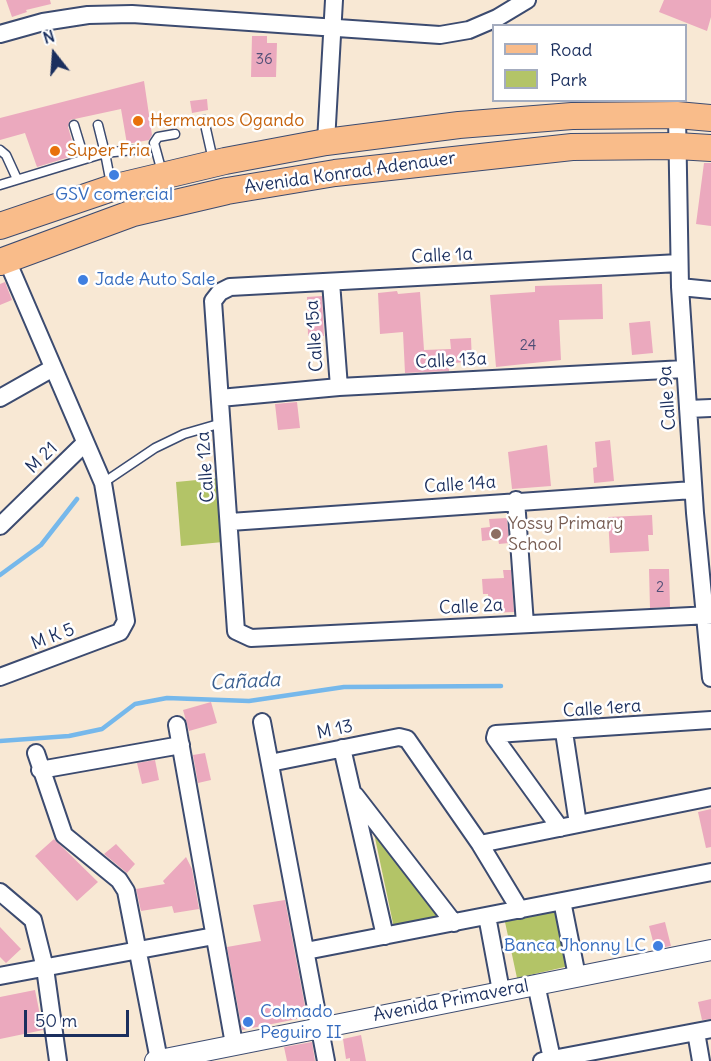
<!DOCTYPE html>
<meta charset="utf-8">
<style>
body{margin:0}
#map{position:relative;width:711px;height:1061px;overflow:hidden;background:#f8e8d4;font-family:Delius,sans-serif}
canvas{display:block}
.legend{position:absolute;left:492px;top:24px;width:195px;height:78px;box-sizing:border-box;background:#fff;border:2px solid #a4acbf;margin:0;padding:8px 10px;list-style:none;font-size:18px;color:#1b2f5e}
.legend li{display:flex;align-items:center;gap:12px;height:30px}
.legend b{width:30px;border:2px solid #a4acbf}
.north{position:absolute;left:24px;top:24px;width:60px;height:60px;-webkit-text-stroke:4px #fff;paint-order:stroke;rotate:343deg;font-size:16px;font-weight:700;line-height:24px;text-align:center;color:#1b2f5e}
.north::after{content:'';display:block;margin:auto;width:21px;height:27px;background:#1b2f5e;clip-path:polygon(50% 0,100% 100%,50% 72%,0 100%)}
.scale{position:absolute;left:24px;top:1010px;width:105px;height:27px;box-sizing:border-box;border:3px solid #1b2f5e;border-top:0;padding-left:8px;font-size:18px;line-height:21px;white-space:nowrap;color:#1b2f5e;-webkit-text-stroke:4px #fff;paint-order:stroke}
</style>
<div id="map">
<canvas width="711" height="1061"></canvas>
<ul class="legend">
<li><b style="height:8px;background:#f9bc8a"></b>Road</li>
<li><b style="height:16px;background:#b3c467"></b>Park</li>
</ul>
<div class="north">N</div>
<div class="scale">50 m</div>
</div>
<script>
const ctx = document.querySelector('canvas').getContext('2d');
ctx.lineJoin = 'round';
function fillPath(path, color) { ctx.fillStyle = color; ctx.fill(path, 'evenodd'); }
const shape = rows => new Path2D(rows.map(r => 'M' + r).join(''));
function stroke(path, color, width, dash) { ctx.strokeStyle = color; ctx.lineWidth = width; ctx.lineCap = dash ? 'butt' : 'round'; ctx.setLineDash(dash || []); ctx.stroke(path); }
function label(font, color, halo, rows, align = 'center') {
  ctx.font = font + ' Delius,sans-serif'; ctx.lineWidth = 5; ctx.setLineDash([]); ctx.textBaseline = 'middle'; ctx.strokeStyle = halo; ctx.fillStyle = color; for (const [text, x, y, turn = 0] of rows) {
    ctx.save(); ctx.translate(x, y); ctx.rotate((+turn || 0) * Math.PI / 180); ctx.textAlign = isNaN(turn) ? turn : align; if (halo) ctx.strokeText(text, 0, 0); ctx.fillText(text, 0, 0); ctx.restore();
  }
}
fillPath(shape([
 [218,478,223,542,181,546,176,482],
 [371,819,440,918,394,928],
 [557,910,569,966,517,978,505,922]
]), '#b3c467');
stroke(shape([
 [0,575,41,545,77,499],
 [0,741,69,736,102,729,135,704,167,698,249,701,344,687,501,686]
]), '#76b8eb', 4.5);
fillPath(shape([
 [6,0,50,0,51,4,26,10,27,12,12,17],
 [664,0,711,0,711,17,707,31,659,12],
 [252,36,267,36,267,43,277,43,276,77,251,77],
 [144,81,152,135,149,140,127,144,121,109,70,120,68,127,76,155,37,167,25,133,0,140,0,118],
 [207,99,208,110,192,113,190,101],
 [704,163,711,163,711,226,696,224],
 [5,282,12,300,0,305,0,284],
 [602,284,603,319,559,320,561,360,496,367,490,295,535,292,535,286],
 [397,291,398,294,420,292,424,350,451,349,450,339,471,338,472,362,449,363,449,371,405,373,403,332,380,334,378,293],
 [322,296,324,336,308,336,307,297],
 [650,321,653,353,632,355,629,323],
 [297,402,300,428,278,430,275,404],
 [610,440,614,481,594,483,593,468,597,467,595,442],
 [547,445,551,486,512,489,508,452],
 [652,515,653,535,648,535,649,551,610,553,608,517],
 [507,518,509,543,499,544,498,539,482,541,481,528,490,527,489,519],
 [649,569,669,569,670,607,650,608],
 [503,570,511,570,514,612,489,613,488,594,483,594,482,579,504,578],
 [211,702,217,723,189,731,183,710],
 [205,753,211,780,198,783,193,755],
 [155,760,159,780,142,784,137,763],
 [711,809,711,847,706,848,698,812],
 [54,839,98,882,77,901,35,856],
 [116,844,135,864,127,873,104,854],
 [186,857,192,869,199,909,174,913,172,906,141,911,136,889,165,884,163,881],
 [285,900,307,1017,242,1030,227,947,261,941,253,905],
 [665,922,671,946,655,949,649,926],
 [0,927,21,949,6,963,0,957],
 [35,990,43,1030,0,1039,0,997],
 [711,999,711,1019,702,1020,698,1002],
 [361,1035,366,1061,350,1061,350,1058,346,1059,343,1039],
 [312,1042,315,1061,287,1061,284,1047]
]), '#eba9be');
const service = shape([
 [204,120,213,160],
 [74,125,84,158],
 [98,125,105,153,133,150],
 [0,150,6,155,17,179],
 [162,172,154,143,158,137,175,134],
 [0,185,105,153,111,184],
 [103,483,155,448,184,434,222,423]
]);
const minor = shape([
 [0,34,43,22,88,15,132,14,440,35,469,30,497,18,527,0],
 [677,115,680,287,695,513,711,678],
 [326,142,334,0],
 [679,263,230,287,220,292,213,301,236,631,251,638,711,615],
 [331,282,339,387],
 [680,287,711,290],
 [0,398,53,368],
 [220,398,339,387,685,369],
 [688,409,711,408],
 [516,500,525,624],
 [230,522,693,490],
 [0,526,85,443],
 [0,677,120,632,126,621,103,483,6,258],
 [262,722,326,1061],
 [177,725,234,1044],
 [564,732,578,824],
 [342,748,385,936],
 [36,753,64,835,119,880,126,891,159,1060],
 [270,763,399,737,407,739,480,844,520,910],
 [40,770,181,745],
 [355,795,454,923],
 [560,828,495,738,496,734,711,720],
 [480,844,711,797],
 [0,892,33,920,45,968,58,1061],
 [562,901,577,976],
 [487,916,501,991],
 [306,951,711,872],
 [0,976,214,936],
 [536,984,552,1059],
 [696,1032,701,1061],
 [542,1061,711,1029]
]);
const tertiary = shape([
 [155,1061,711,950]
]);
const primary = shape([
 [0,226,112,188,225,161,326,142,459,125,572,116,677,115,711,118],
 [0,262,133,213,227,191,335,173,572,147,677,146,711,148]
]);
stroke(service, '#3c4b70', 11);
stroke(minor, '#3c4b70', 20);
stroke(tertiary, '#3c4b70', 22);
stroke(primary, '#3c4b70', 28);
stroke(service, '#fff', 8);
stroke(minor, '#fff', 16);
stroke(tertiary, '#fff', 20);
stroke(primary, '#f9bc8a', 26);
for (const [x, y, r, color] of [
 [138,121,6,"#e8710a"],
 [55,151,6,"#e8710a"],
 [114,175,6,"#3f7fe0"],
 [83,280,6,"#3f7fe0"],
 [496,534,6,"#8d6e63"],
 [658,946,6,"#3f7fe0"],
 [248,1022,6,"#3f7fe0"]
]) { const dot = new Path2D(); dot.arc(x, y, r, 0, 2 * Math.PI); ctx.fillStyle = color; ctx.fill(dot); stroke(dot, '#fff', 2); }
label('15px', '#4f4e76', null, [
 ["36",264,60],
 ["24",528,346],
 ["2",660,588]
]);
label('18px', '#c56008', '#fff', [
 ["Hermanos Ogando",150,121],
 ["Super Fria",67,151]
], 'left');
label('18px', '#1b2f5e', '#fff', [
 ["Avenida Konrad Adenauer",350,173,-8],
 ["Calle 1a",442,256,-3],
 ["Calle 15a",315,336,-94],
 ["Calle 13a",451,361,-3],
 ["Calle 9a",668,398,-94],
 ["M 21",42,458,-44],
 ["Calle 12a",206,467,-94],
 ["Calle 14a",460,485,-4],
 ["Calle 2a",471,607,-3],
 ["M K 5",53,637,-21],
 ["Calle 1era",602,709,-4],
 ["M 13",335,730,-12],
 ["Avenida Primaveral",451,1001,-11]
]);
label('18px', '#366cbe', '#fff', [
 ["GSV comercial",114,195,"center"],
 ["Jade Auto Sale",95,280],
 ["Banca Jhonny LC",646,946,"right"],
 ["Colmado",260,1012],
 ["Peguiro II",260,1033]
], 'left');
label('18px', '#785e54', '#fff', [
 ["Yossy Primary",508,524],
 ["School",508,545]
], 'left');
label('italic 20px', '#3b5f8f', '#fff', [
 ["Cañada",245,682,-3]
]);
</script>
